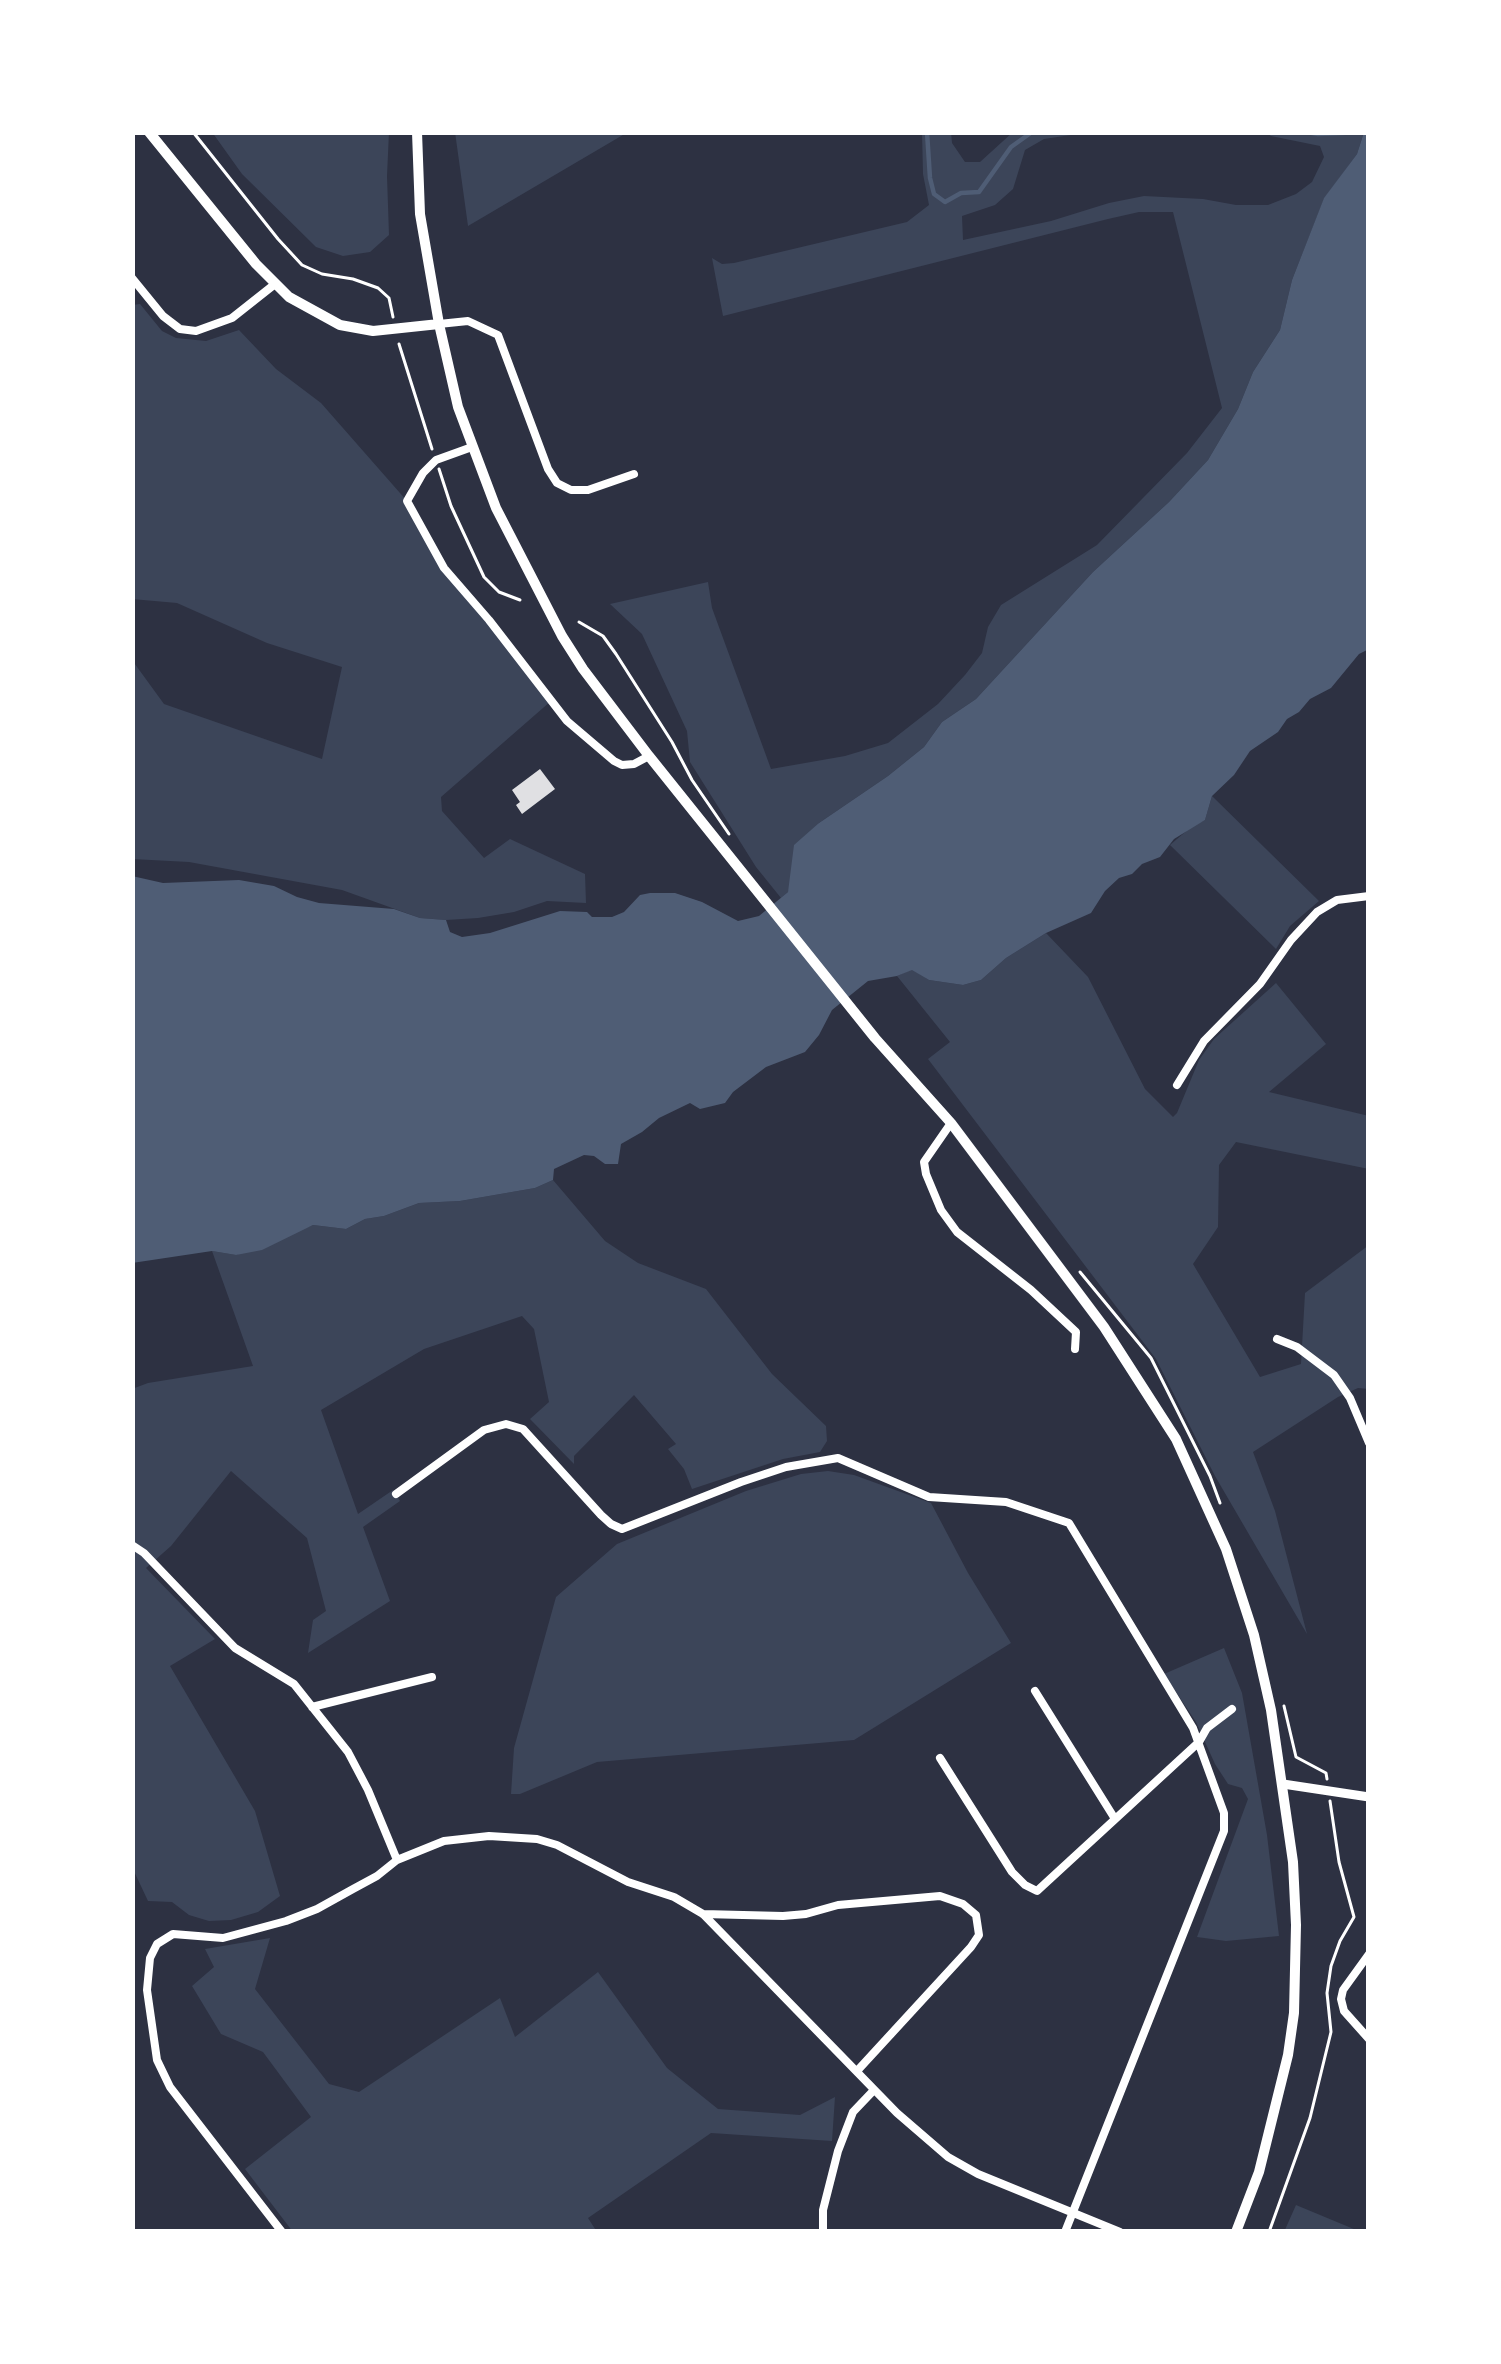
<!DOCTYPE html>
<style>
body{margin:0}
#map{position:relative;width:1501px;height:2364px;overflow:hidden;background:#2d3142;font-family:Barlow,sans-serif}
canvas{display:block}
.frame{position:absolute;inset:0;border:135px solid #fff;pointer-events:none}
</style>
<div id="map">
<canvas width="1501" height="2364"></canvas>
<div class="frame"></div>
</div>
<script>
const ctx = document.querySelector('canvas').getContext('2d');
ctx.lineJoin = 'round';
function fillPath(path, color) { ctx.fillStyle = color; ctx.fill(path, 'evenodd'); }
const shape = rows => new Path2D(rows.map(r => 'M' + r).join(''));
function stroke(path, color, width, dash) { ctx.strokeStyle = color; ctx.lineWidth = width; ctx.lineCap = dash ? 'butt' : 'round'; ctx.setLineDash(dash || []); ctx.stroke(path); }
fillPath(shape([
 [212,132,389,132,387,176,389,235,370,252,343,256,316,247,242,174],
 [455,132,628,132,468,226],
 [922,132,951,132,952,143,965,162,980,162,1013,132,1091,132,1044,139,1025,150,1013,189,995,205,962,216,963,240,1051,221,1109,203,1144,196,1203,199,1236,205,1268,205,1296,194,1312,182,1324,157,1320,146,1271,136,1265,132,1364,132,1357,154,1324,199,1292,280,1280,330,1253,372,1238,409,1208,460,1169,502,1093,572,976,699,942,722,924,747,888,776,819,823,788,892,781,898,756,867,690,762,687,731,642,634,610,604,708,582,712,608,771,769,845,756,888,743,938,704,965,675,982,653,988,627,1001,605,1097,545,1187,453,1222,408,1173,212,1139,212,1108,219,723,316,712,258,722,264,734,263,907,222,929,205,923,174],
 [140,304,162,331,176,338,206,341,239,330,276,369,321,403,407,501,444,568,551,701,441,797,442,811,484,858,510,839,585,874,586,903,547,901,514,912,478,918,446,920,420,918,342,890,189,862,132,859,132,660,164,704,322,759,342,667,267,643,177,603,132,599,132,305],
 [1212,796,1319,901,1290,926,1276,949,1170,845,1191,827,1205,820],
 [1046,933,1088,977,1145,1089,1173,1117,1177,1113,1199,1060,1214,1039,1276,983,1326,1044,1269,1092,1369,1116,1369,1169,1236,1142,1219,1165,1218,1227,1193,1264,1260,1377,1301,1364,1305,1293,1369,1245,1369,1389,1358,1388,1338,1397,1253,1452,1275,1511,1307,1634,1215,1476,1156,1359,928,1059,950,1042,897,976,912,969,929,980,963,985,981,980,1006,958],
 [553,1180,605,1241,638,1263,706,1289,772,1374,826,1426,827,1441,820,1452,783,1459,692,1489,684,1469,668,1449,676,1444,634,1395,574,1456,574,1464,530,1419,549,1402,534,1329,522,1316,424,1349,321,1410,358,1514,393,1490,400,1501,363,1527,390,1601,308,1653,313,1620,326,1611,307,1538,231,1471,171,1546,146,1568,215,1639,170,1666,255,1811,280,1896,258,1912,231,1920,209,1921,189,1915,172,1902,148,1901,132,1867,132,1389,148,1383,253,1366,212,1251,236,1255,313,1225,346,1229,365,1219,384,1216,419,1203,460,1201,535,1188],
 [828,1471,854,1475,931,1503,968,1573,1011,1643,854,1740,597,1762,520,1794,511,1794,514,1748,556,1597,617,1544,746,1491,801,1474],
 [1224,1648,1242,1693,1267,1835,1279,1936,1226,1941,1197,1937,1248,1799,1242,1788,1228,1784,1215,1764,1196,1722,1164,1674],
 [270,1938,255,1989,329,2084,359,2092,500,1998,515,2037,598,1972,667,2068,718,2109,800,2115,835,2097,832,2141,711,2133,588,2218,597,2232,293,2232,245,2169,311,2117,263,2052,221,2034,192,1986,214,1967,205,1949],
 [1296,2205,1361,2232,1284,2232]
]), '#3c4559');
fillPath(shape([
 [1364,132,1369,132,1369,649,1359,654,1331,688,1310,699,1299,712,1287,719,1278,732,1250,751,1234,775,1212,796,1205,820,1174,839,1160,857,1142,864,1132,874,1119,878,1105,891,1091,913,1046,933,1006,958,981,980,963,985,929,980,912,970,897,976,868,981,832,1010,819,1035,805,1052,766,1067,733,1092,725,1103,700,1109,690,1103,659,1118,642,1132,621,1144,618,1164,605,1164,594,1156,584,1155,554,1169,553,1180,535,1188,460,1201,419,1203,384,1216,365,1219,346,1229,313,1225,262,1250,236,1255,212,1251,132,1263,132,876,163,883,239,880,274,886,297,897,319,903,394,909,420,918,446,920,450,932,462,937,490,933,560,911,587,912,592,917,612,917,624,912,640,895,650,893,675,893,702,902,738,921,759,916,788,892,794,845,819,823,888,776,924,747,942,722,976,699,1093,572,1169,502,1208,460,1238,409,1253,372,1280,330,1292,280,1324,198,1357,154]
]), '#4f5d75');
stroke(shape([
 [927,132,930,178,934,194,945,202,961,193,979,192,1011,147,1032,132],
 [1307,132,1318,134,1364,132]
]), '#4f5d75', 4.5);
fillPath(shape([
 [540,769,555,789,522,814,516,805,520,802,512,790]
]), '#e0e0e3');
stroke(shape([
 [193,132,278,239,302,265,322,274,353,279,378,288,389,298,393,317],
 [399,344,432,449],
 [439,469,451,506,484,577,499,592,520,600],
 [579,622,603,636,616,654,672,742,692,780,729,834],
 [1080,1272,1151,1358,1210,1476,1220,1503],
 [1284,1706,1296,1757,1326,1773,1327,1779],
 [1269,2232,1310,2118,1331,2032,1327,1993,1331,1966,1340,1941,1354,1917,1339,1862,1330,1801]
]), '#fff', 3);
stroke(shape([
 [132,278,163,316,180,329,196,331,232,318,275,284],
 [439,324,468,321,498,335,548,469,557,483,571,490,588,490,634,474],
 [472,447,436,460,423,473,407,501,444,568,489,620,567,721,614,761,622,765,634,764,649,756],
 [1177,1085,1204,1041,1260,984,1291,940,1317,912,1337,900,1369,896],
 [951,1123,924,1162,926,1174,941,1210,957,1232,1031,1290,1076,1332,1075,1349],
 [1277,1339,1297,1347,1334,1375,1350,1398,1369,1443],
 [396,1494,484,1430,506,1424,523,1429,601,1515,611,1524,622,1529,741,1482,786,1467,838,1458,929,1497,1006,1502,1069,1523,1193,1728,1224,1813,1224,1831,1065,2232],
 [132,1545,144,1553,235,1648,294,1684,348,1752,368,1790,397,1860],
 [1035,1691,1115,1819],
 [312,1707,432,1677],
 [940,1758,1012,1872,1025,1885,1037,1891,1199,1742,1207,1728,1232,1709],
 [703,1914,783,1916,806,1914,838,1905,940,1896,963,1904,976,1915,979,1935,971,1947,857,2071],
 [1369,1954,1343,1990,1341,1999,1344,2011,1369,2039],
 [282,2232,170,2087,157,2060,147,1990,150,1958,157,1944,173,1934,223,1938,286,1921,317,1909,353,1889,377,1876,397,1860,444,1841,489,1836,537,1839,557,1845,628,1882,674,1897,703,1914,897,2113,948,2157,978,2174,1120,2232],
 [823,2232,823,2210,838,2151,853,2112,874,2090]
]), '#fff', 8);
stroke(shape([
 [1283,1784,1369,1797]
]), '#fff', 9);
stroke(shape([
 [149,132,256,264,289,297,340,325,373,331,439,324],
 [417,132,420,214,439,324,458,407,496,508,562,636,583,669,649,756,875,1038,951,1123,1104,1327,1176,1439,1226,1549,1254,1635,1271,1710,1293,1862,1296,1925,1294,2013,1288,2055,1259,2172,1236,2232]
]), '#fff', 10);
</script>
